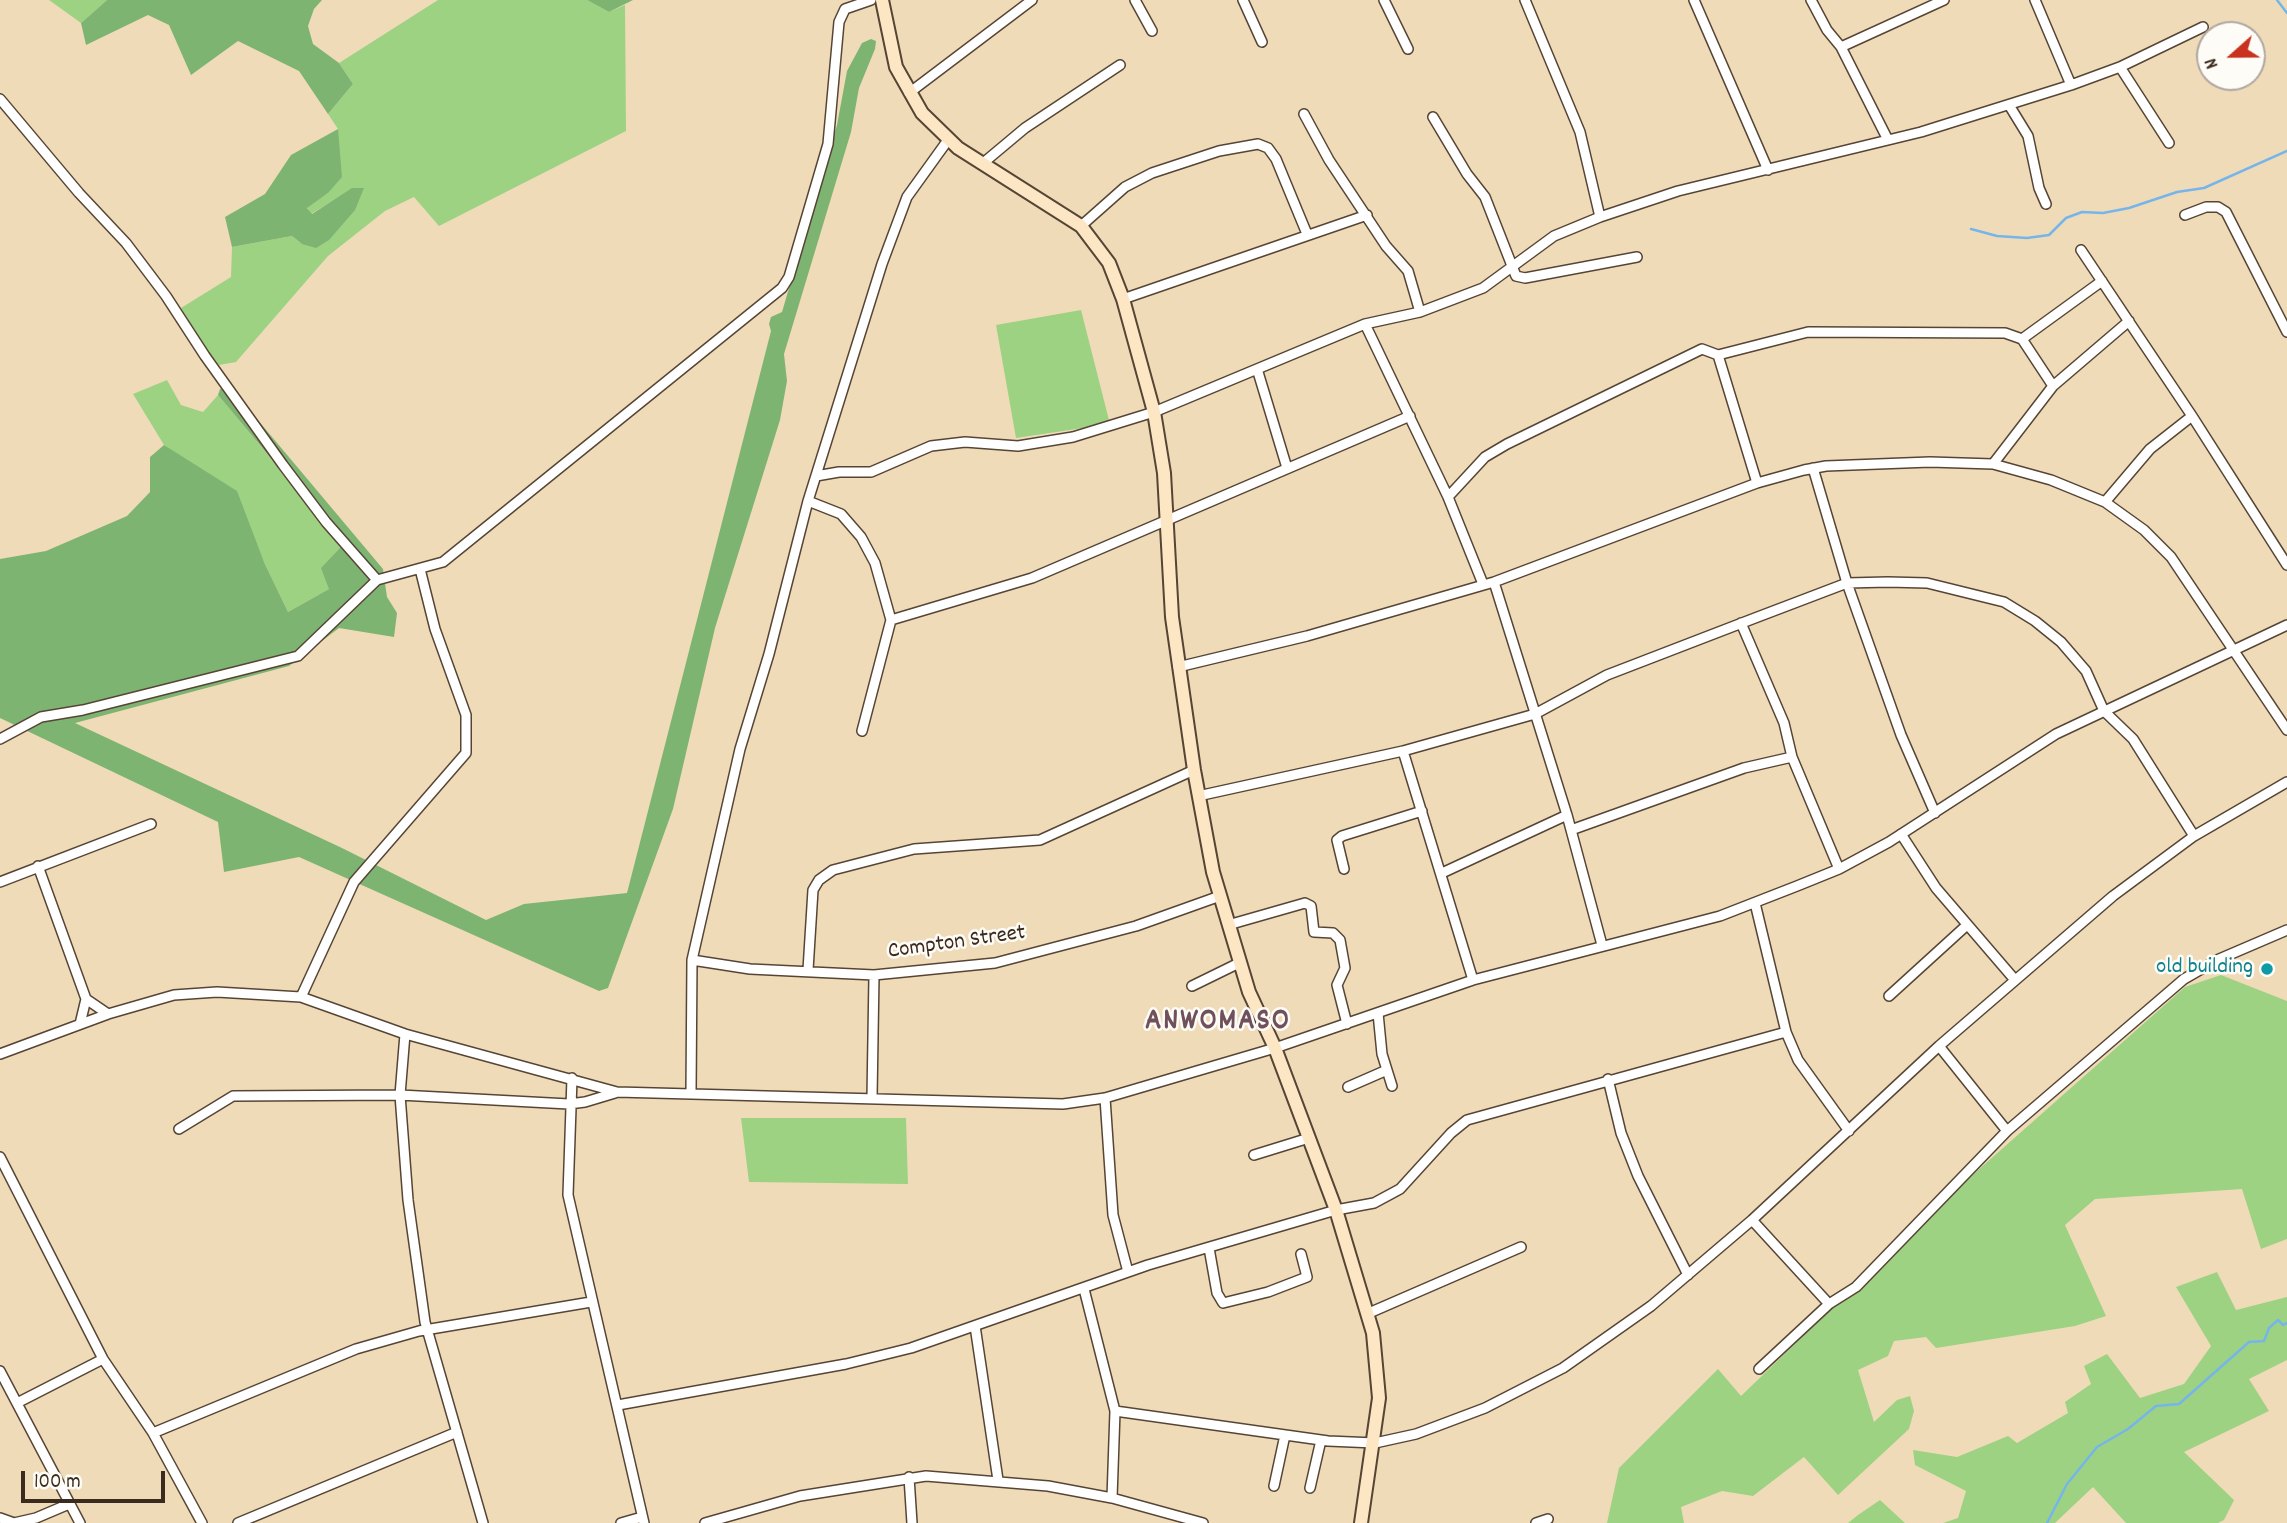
<!DOCTYPE html>
<style>
body{margin:0}
#map{position:relative;width:2287px;height:1523px;overflow:hidden;background:#f0dbb9;font-family:Dekko,sans-serif}
canvas{display:block}
.north{position:absolute;left:2196px;top:21px;width:70px;height:70px;box-sizing:border-box;background:#fdfcf7;border:2px solid #afa8a0;border-radius:50%;rotate:249deg;font-size:19px;font-weight:700;line-height:28px;text-align:center;color:#3b2a1e}
.north::after{content:'';display:block;margin:auto;width:24px;height:32px;background:#c8321e;clip-path:polygon(50% 0,100% 100%,50% 72%,0 100%)}
.scale{position:absolute;left:21px;top:1471px;width:144px;height:32px;box-sizing:border-box;border:4px solid #3b2a1e;border-top:0;padding-left:9px;font-size:21px;line-height:24px;white-space:nowrap;color:#3b2a1e;-webkit-text-stroke:5px #fdfcf7;paint-order:stroke}
</style>
<div id="map">
<canvas width="2287" height="1523"></canvas>
<div class="north">N</div>
<div class="scale">100 m</div>
</div>
<script>
const ctx = document.querySelector('canvas').getContext('2d');
ctx.lineJoin = 'round';
function fillPath(path, color) { ctx.fillStyle = color; ctx.fill(path, 'evenodd'); }
const shape = rows => new Path2D(rows.map(r => 'M' + r).join(''));
function stroke(path, color, width, dash) { ctx.strokeStyle = color; ctx.lineWidth = width; ctx.lineCap = dash ? 'butt' : 'round'; ctx.setLineDash(dash || []); ctx.stroke(path); }
function label(font, color, halo, rows, align = 'center') {
  ctx.font = font + ' Dekko,sans-serif'; ctx.lineWidth = 5; ctx.setLineDash([]); ctx.textBaseline = 'middle'; ctx.strokeStyle = halo; ctx.fillStyle = color; for (const [text, x, y, turn = 0] of rows) {
    ctx.save(); ctx.translate(x, y); ctx.rotate((+turn || 0) * Math.PI / 180); ctx.textAlign = isNaN(turn) ? turn : align; if (halo) ctx.strokeText(text, 0, 0); ctx.fillText(text, 0, 0); ctx.restore();
  }
}
fillPath(shape([
 [49,0,107,0,81,23],
 [438,0,587,0,609,12,625,5,626,131,439,226,414,197,385,211,328,256,236,362,219,365,195,335,181,308,231,277,232,247,292,236,302,244,352,189,311,214,307,207,328,193,338,129,328,114,353,84,339,63],
 [1081,310,1110,424,1016,438,996,325],
 [167,380,181,405,203,412,218,395,343,546,329,589,288,612,264,562,198,470,164,445,133,394],
 [2221,975,2287,1001,2287,1239,2261,1249,2242,1189,2095,1199,2065,1225,2106,1316,2075,1326,1936,1348,1926,1337,1894,1341,1888,1356,1858,1370,1874,1422,1897,1400,1910,1396,1914,1411,1909,1429,1838,1495,1804,1457,1753,1496,1722,1491,1681,1507,1684,1523,1607,1523,1619,1468,1718,1369,1741,1396,1942,1202,2185,987],
 [741,1118,906,1118,908,1184,749,1182],
 [2217,1272,2236,1310,2287,1297,2287,1360,2249,1379,2269,1411,2184,1452,2234,1500,2224,1520,2218,1523,2126,1523,2093,1487,2055,1523,1943,1523,1958,1518,1966,1491,1915,1465,1913,1450,1957,1457,2008,1436,2017,1443,2068,1413,2065,1402,2091,1384,2084,1366,2107,1354,2140,1398,2184,1384,2211,1346,2176,1287],
 [1880,1500,1905,1523,1848,1523,1858,1515]
]), '#9dd283');
fillPath(shape([
 [107,0,322,0,314,9,308,26,313,44,339,63,353,84,328,114,299,71,238,41,191,75,169,25,148,15,86,45,81,23],
 [587,0,633,0,609,12],
 [871,39,876,41,875,49,859,88,851,132,784,354,787,381,780,420,715,628,673,809,608,988,599,991,299,857,224,872,218,822,0,718,0,559,46,551,127,516,150,492,150,457,164,445,237,491,264,562,288,612,329,589,321,568,343,545,218,395,220,389,230,387,383,569,387,597,397,613,394,637,339,628,289,666,75,723,342,848,486,920,524,904,627,893,771,331,769,324,771,317,782,312,837,125,847,71,862,43],
 [338,129,342,177,328,193,307,208,312,214,352,188,364,188,355,210,329,240,316,248,302,244,292,236,232,247,225,217,265,194,291,155]
]), '#7eb471');
stroke(shape([
 [2277,0,2287,13],
 [1971,229,1997,236,2027,238,2049,235,2066,218,2082,212,2103,213,2129,208,2177,192,2204,188,2287,151],
 [2047,1523,2067,1484,2097,1447,2128,1429,2156,1406,2179,1404,2249,1342,2264,1341,2269,1328,2278,1320,2283,1325,2287,1323]
]), '#76b5ea', 2.5);
const street = shape([
 [1135,0,1152,31],
 [1243,0,1262,42],
 [1384,0,1408,49],
 [1525,0,1580,132,1600,217],
 [1694,0,1768,170],
 [1811,0,1827,30,1841,47,1888,140],
 [2035,0,2071,85],
 [1841,47,1944,0],
 [2120,67,2169,143],
 [909,93,1032,0],
 [0,99,79,193,126,243,166,296,205,356,283,465,326,522,377,580],
 [2009,105,2028,136,2039,188,2046,204],
 [1304,114,1329,160,1386,246,1408,271,1420,312],
 [1433,117,1467,174,1485,197,1516,276,1525,278,1637,257],
 [982,164,1025,128,1120,65],
 [2185,215,2206,207,2218,207,2226,212,2287,332],
 [1081,226,1125,187,1152,173,1219,151,1258,144,1268,148,1276,159,1307,234],
 [2081,250,2192,416,2287,565],
 [1123,299,1367,215],
 [1365,324,1448,497,1483,584],
 [2022,339,2102,281],
 [1718,355,1757,483],
 [1258,372,1287,468],
 [1993,464,2053,386,2129,321],
 [1813,468,1847,583,1901,735,1935,813],
 [816,476,839,472,871,472,931,446,965,442,1018,446,1073,437,1154,412,1365,324,1420,312,1483,288,1554,236,1600,217,1678,191,1921,132,2071,85,2120,67,2203,27],
 [1448,497,1485,457,1507,444,1702,349,1718,355,1808,332,2005,333,2022,339,2053,386],
 [808,501,841,514,861,537,875,563,891,620,862,731],
 [2105,502,2150,449,2192,416],
 [1494,582,1567,815,1602,945],
 [891,620,1032,578,1410,416],
 [1741,623,1784,723,1792,757,1839,869],
 [1178,667,1307,636,1494,582,1757,483,1804,470,1826,466,1930,462,1993,464,2051,480,2105,502,2144,530,2171,557,2287,730],
 [0,739,41,717,83,710,298,656,377,580,443,562,782,288,789,277,828,144,839,22,845,9,871,0],
 [1403,751,1473,980],
 [1198,796,1403,751,1535,714,1607,675,1755,618,1847,583,1888,582,1927,583,2004,602,2035,621,2061,642,2086,671,2104,711,2133,739,2194,836],
 [1571,830,1744,768,1792,757],
 [1901,834,1936,888,2015,980],
 [38,866,86,999,108,1014],
 [1344,869,1337,840,1342,836,1422,811],
 [1442,873,1567,815],
 [0,882,151,824],
 [1755,903,1786,1032,1798,1060,1849,1131],
 [1228,925,1305,903,1311,906,1314,932,1333,933,1340,940,1345,968,1337,985,1347,1024],
 [692,960,750,969,874,975,995,963,1136,926,1220,896],
 [808,970,813,890,819,880,833,870,914,849,1040,840,1194,770],
 [1192,986,1239,963],
 [1889,996,1967,925],
 [301,997,354,882,466,753,466,715,435,629,420,569],
 [1378,1013,1382,1054,1392,1086],
 [80,1024,86,999],
 [405,1034,400,1095,408,1200,425,1322,483,1523],
 [1939,1046,2007,1131],
 [0,1054,108,1014,174,995,217,992,301,997,405,1034,617,1092,1063,1104,1105,1098,1275,1048,1473,980,1720,916,1797,886,1839,869,1889,842,2056,734,2287,625],
 [572,1078,568,1195,644,1523],
 [1608,1079,1621,1133,1638,1176,1688,1275],
 [1348,1087,1387,1070],
 [691,1093,692,960,740,749,769,654,808,501,882,264,907,197,948,140],
 [872,1098,874,975],
 [1105,1098,1113,1215,1128,1272],
 [179,1129,233,1096,400,1095,569,1104,585,1102,615,1093],
 [1254,1155,1309,1138],
 [0,1157,103,1359,153,1433,202,1523],
 [1752,1220,1829,1304],
 [1209,1248,1217,1293,1223,1303,1268,1292,1307,1277,1301,1254],
 [1084,1289,1115,1411,1112,1498],
 [1369,1313,1521,1247],
 [975,1326,998,1480],
 [1759,1369,1829,1304,1856,1287,2007,1131,2184,979,2217,960,2287,930],
 [0,1371,80,1523],
 [17,1403,103,1359],
 [618,1405,846,1364,911,1348,1148,1265,1336,1210,1374,1203,1400,1189,1451,1133,1467,1120,1786,1032],
 [1115,1411,1328,1441,1375,1443,1416,1434,1485,1408,1563,1368,1651,1306,1752,1220,1939,1046,2113,896,2194,836,2287,782],
 [153,1433,356,1349,419,1331,591,1302],
 [909,1477,912,1523],
 [1274,1486,1285,1435],
 [1310,1488,1321,1440],
 [0,1518,14,1523,36,1518,69,1504],
 [238,1523,457,1432],
 [621,1523,642,1517],
 [705,1523,800,1496,926,1476,1048,1486,1112,1498,1203,1523],
 [1536,1523,1548,1519]
]);
const secondary = shape([
 [882,0,896,67,922,113,958,148,1081,226,1109,263,1123,299,1154,412,1164,473,1172,617,1194,770,1213,872,1249,992,1275,1048,1336,1210,1373,1333,1379,1398,1361,1523]
]);
stroke(street, '#564535', 12);
stroke(secondary, '#564535', 16);
stroke(street, '#fff', 9);
stroke(secondary, '#fce6c4', 12);
for (const [x, y, r, color] of [
 [2267,969,7,"#0f9aa8"]
]) { const dot = new Path2D(); dot.arc(x, y, r, 0, 2 * Math.PI); ctx.fillStyle = color; ctx.fill(dot); stroke(dot, '#fdfcf7', 2.5); }
label('23px', '#3b2a1e', '#fdfcf7', [
 ["Compton Street",957,944,-8]
]);
label('23px', '#0d838f', '#fdfcf7', [
 ["old building",2253,969]
], 'right');
ctx.letterSpacing = '2px';
label('bold 30px', '#70515b', '#fdfcf7', [
 ["ANWOMASO",1218,1024]
]);
ctx.letterSpacing = '0px';
</script>
